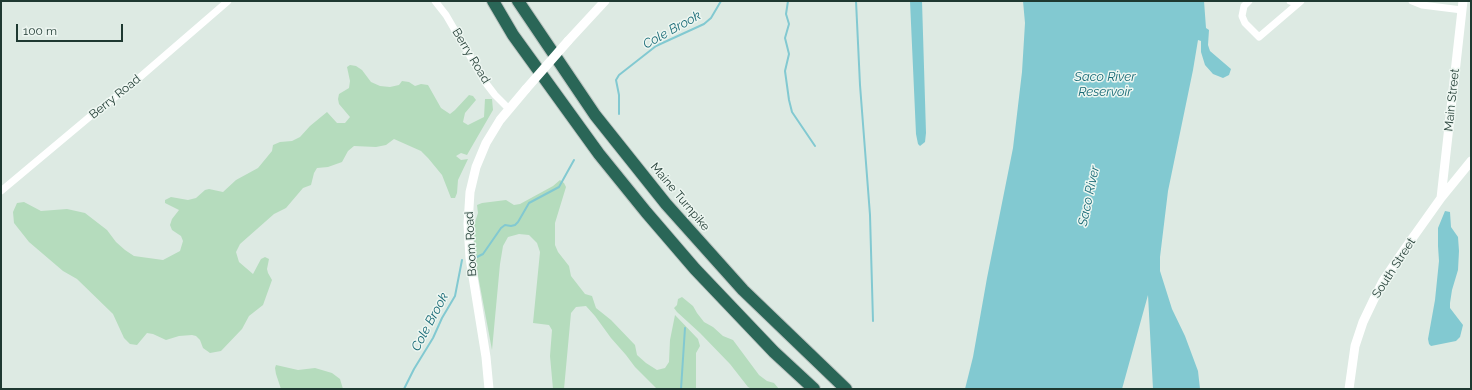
<!DOCTYPE html>
<style>
body{margin:0}
#map{position:relative;width:1472px;height:390px;overflow:hidden;background:#ddeae3;font-family:Raleway,sans-serif}
canvas{display:block}
.frame{position:absolute;inset:0;border:2px solid #1e3931;pointer-events:none}
.scale{position:absolute;left:16px;top:24px;width:107px;height:18px;box-sizing:border-box;border:2px solid #1e3931;border-top:0;padding-left:5px;font-size:12px;line-height:14px;white-space:nowrap;color:#1e3931;-webkit-text-stroke:3px #edf6f1;paint-order:stroke}
</style>
<div id="map">
<canvas width="1472" height="390"></canvas>
<div class="frame"></div>
<div class="scale">100 m</div>
</div>
<script>
const ctx = document.querySelector('canvas').getContext('2d');
ctx.lineJoin = 'round';
function fillPath(path, color) { ctx.fillStyle = color; ctx.fill(path, 'evenodd'); }
const shape = rows => new Path2D(rows.map(r => 'M' + r).join(''));
function stroke(path, color, width, dash) { ctx.strokeStyle = color; ctx.lineWidth = width; ctx.lineCap = dash ? 'butt' : 'round'; ctx.setLineDash(dash || []); ctx.stroke(path); }
function label(font, color, halo, rows, align = 'center') {
  ctx.font = font + ' Raleway,sans-serif'; ctx.lineWidth = 3; ctx.setLineDash([]); ctx.textBaseline = 'middle'; ctx.strokeStyle = halo; ctx.fillStyle = color; for (const [text, x, y, turn = 0] of rows) {
    ctx.save(); ctx.translate(x, y); ctx.rotate((+turn || 0) * Math.PI / 180); ctx.textAlign = isNaN(turn) ? turn : align; if (halo) ctx.strokeText(text, 0, 0); ctx.fillText(text, 0, 0); ctx.restore();
  }
}
fillPath(shape([
 [350,65,356,66,362,70,371,82,380,86,390,87,399,85,402,81,409,82,415,86,421,84,428,85,441,108,450,114,455,110,469,95,473,96,476,100,465,113,463,122,468,125,484,117,485,99,492,99,493,110,471,148,467,155,461,153,456,156,461,160,468,159,458,180,457,193,455,198,451,198,442,175,428,158,421,151,394,139,386,145,376,147,354,146,348,151,342,162,328,167,317,168,314,173,311,185,303,188,286,208,274,214,240,244,236,252,239,262,253,274,261,259,265,257,269,259,267,269,268,273,272,280,263,305,249,316,242,329,221,351,210,353,203,348,200,340,196,336,192,335,179,336,166,340,153,334,147,333,137,345,130,344,124,338,113,314,77,279,63,271,29,242,14,223,13,212,17,203,24,202,41,211,67,209,85,213,107,230,116,242,125,250,134,256,163,260,180,251,183,241,181,236,172,230,170,225,172,219,179,210,165,203,165,200,171,197,188,200,196,198,205,190,209,189,223,192,236,180,258,168,272,151,273,145,280,142,292,141,300,137,310,126,327,112,337,123,345,123,350,117,339,104,338,99,339,94,349,88,350,81,347,67],
 [560,180,564,183,566,187,555,223,555,245,558,252,569,266,571,276,585,294,592,296,596,308,611,320,635,345,637,355,646,363,657,370,665,368,669,362,670,340,675,315,698,339,700,346,696,353,696,389,657,389,635,367,626,355,611,338,595,316,586,306,576,307,571,313,564,389,553,389,550,356,552,330,549,325,533,323,540,252,537,243,529,235,519,234,508,237,503,246,500,264,492,350,476,265,473,228,478,213,477,205,482,203,506,200,514,205,520,204,553,186],
 [682,297,693,306,697,313,704,322,713,327,723,336,733,340,759,375,767,381,774,383,779,389,752,389,748,387,730,364,700,333,677,312,674,308,677,305,678,299],
 [276,365,298,370,315,368,332,373,340,379,343,389,281,389,276,374,275,368]
]), '#b5dcbd');
fillPath(shape([
 [910,1,922,1,926,133,925,142,920,146,918,144,916,134],
 [1023,1,1204,1,1206,28,1209,30,1208,45,1210,51,1231,69,1229,75,1223,78,1213,74,1205,65,1201,52,1201,41,1198,40,1193,70,1168,191,1160,257,1160,271,1172,309,1185,336,1198,371,1200,389,1153,389,1148,295,1122,389,965,389,973,357,987,278,1013,148,1022,72,1025,23],
 [1445,211,1450,212,1451,227,1458,237,1459,251,1458,270,1452,290,1450,303,1450,308,1463,325,1460,337,1456,341,1431,346,1429,344,1428,339,1435,300,1439,261,1438,246,1438,228]
]), '#82c9d1');
stroke(shape([
 [788,1,786,14,789,24,785,38,789,54,785,71,789,100,792,112,815,146],
 [856,1,860,85,870,215,873,321],
 [619,114,619,95,616,80,619,75,656,46,704,24,711,18,721,1],
 [477,257,483,254,501,228,505,225,511,226,515,225,518,222,529,203,559,187,574,160],
 [404,389,414,369,433,338,442,318,455,296,462,260],
 [681,389,685,328]
]), '#82c9d1', 2);
const motorway = shape([
 [493,1,513,35,599,154,646,212,695,269,774,352,814,389],
 [518,1,595,115,666,204,743,290,846,389]
]);
stroke(motorway, '#bcc4c1', 14);
stroke(shape([
 [435,1,446,15,485,82,495,95,509,109],
 [1249,1,1244,6,1242,16,1245,23,1259,37,1301,1],
 [1290,1,1298,3],
 [1412,1,1422,5,1462,10],
 [1,191,93,114,132,84,228,1]
]), '#fff', 7);
stroke(shape([
 [568,41,605,1],
 [1441,198,1463,1],
 [489,389,486,357,470,258,468,224,470,192,476,167,486,143,500,120,526,89],
 [1349,389,1355,346,1363,322,1374,299,1383,281,1404,250,1441,198,1471,161]
]), '#fff', 9);
stroke(motorway, '#2a6657', 12);
stroke(shape([
 [526,89,568,41]
]), '#fff', 9);
label('12px', '#1e3931', '#edf6f1', [
 ["Berry Road",471,56,59],
 ["Berry Road",115,97,-39],
 ["Main Street",1452,100,-84],
 ["Maine Turnpike",680,197,50],
 ["Boom Road",471,244,-93],
 ["South Street",1394,268,-57]
]);
label('italic 13px', '#186a76', '#edf6f1', [
 ["Cole Brook",672,30,-29],
 ["Saco River",1105,77],
 ["Reservoir",1105,92],
 ["Saco River",1089,196,-78],
 ["Cole Brook",430,322,-62]
]);
</script>
